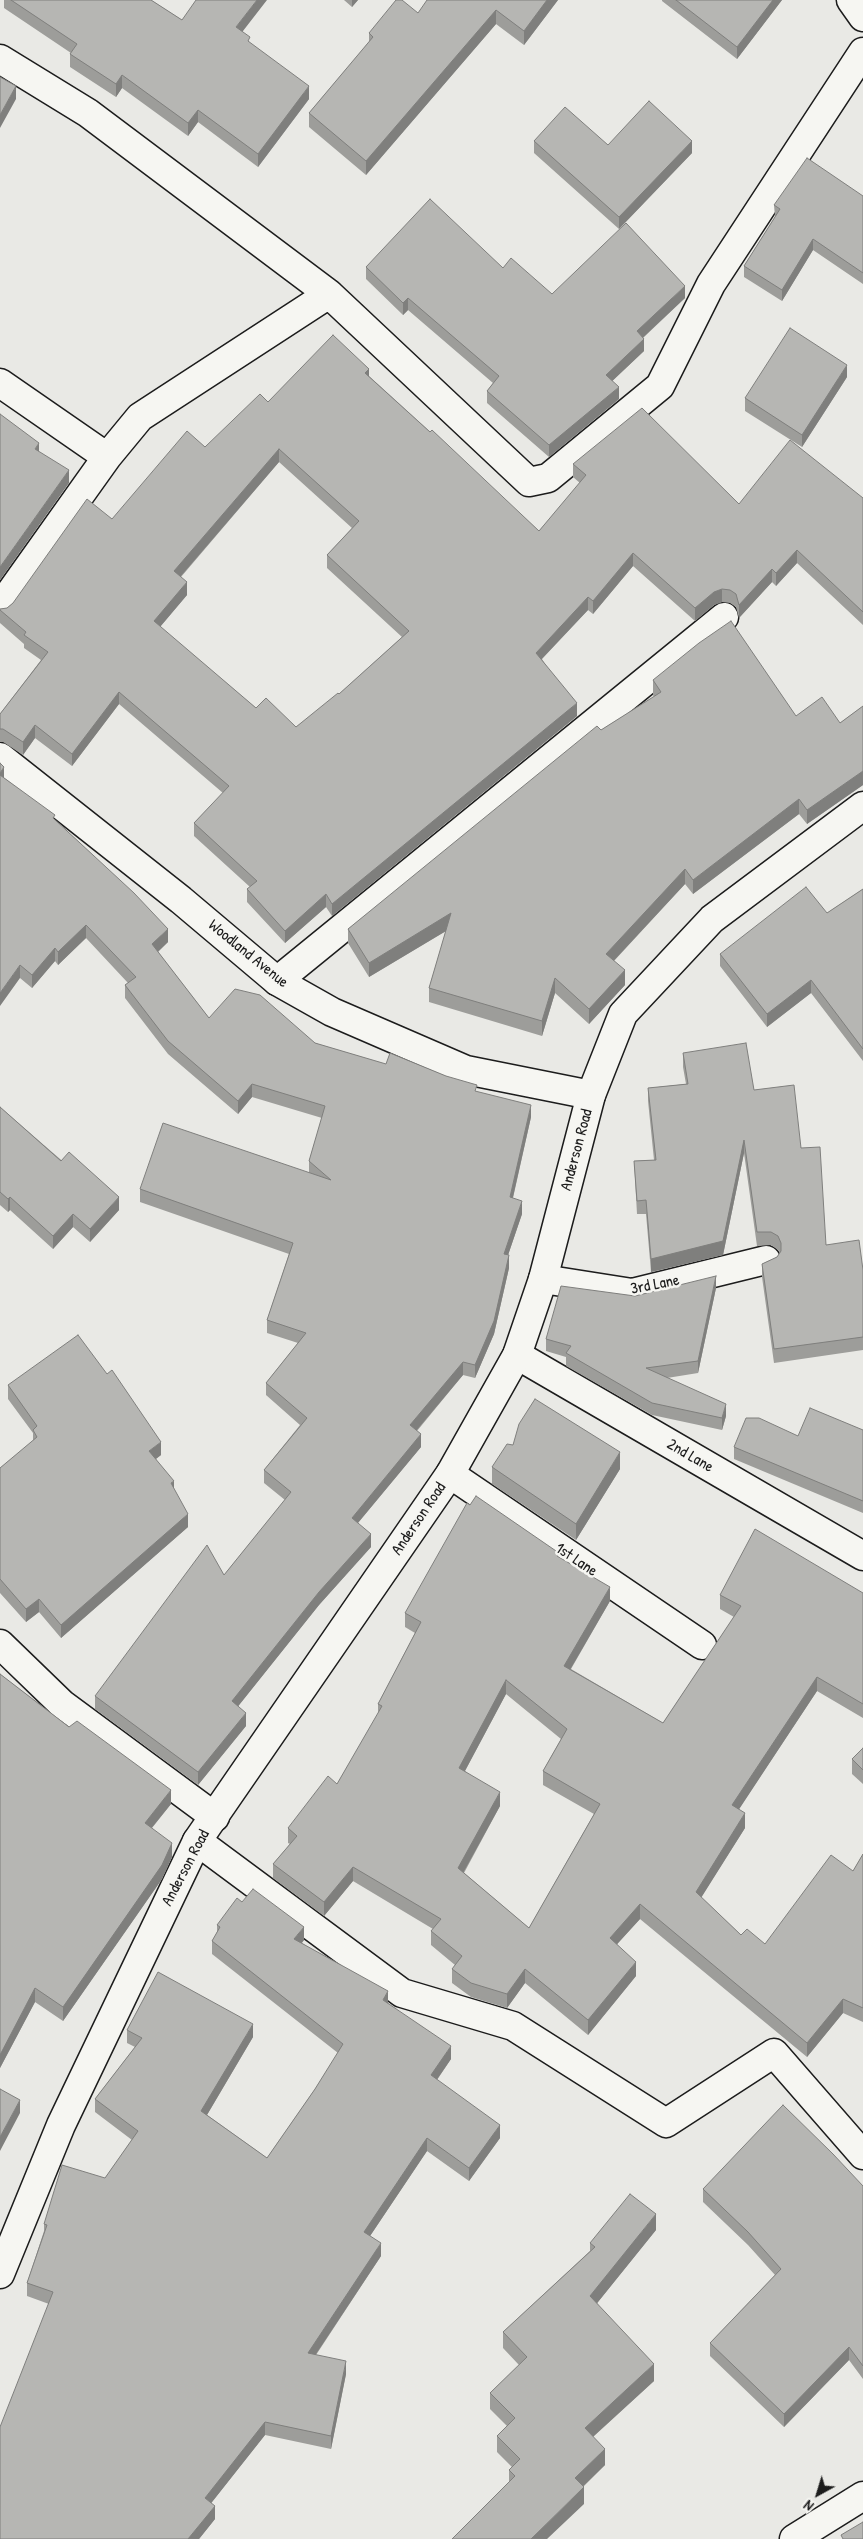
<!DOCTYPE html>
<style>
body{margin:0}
#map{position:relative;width:863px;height:2539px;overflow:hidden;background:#e9e9e5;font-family:"Patrick Hand",sans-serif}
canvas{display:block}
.north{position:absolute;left:793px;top:2469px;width:50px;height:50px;-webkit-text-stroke:4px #f6f6f2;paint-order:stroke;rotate:219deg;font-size:14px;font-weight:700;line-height:20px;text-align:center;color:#1c1c1c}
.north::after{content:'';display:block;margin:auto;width:18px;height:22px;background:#1c1c1c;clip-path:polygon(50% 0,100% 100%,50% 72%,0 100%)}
</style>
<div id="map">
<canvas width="863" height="2539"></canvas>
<div class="north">N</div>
</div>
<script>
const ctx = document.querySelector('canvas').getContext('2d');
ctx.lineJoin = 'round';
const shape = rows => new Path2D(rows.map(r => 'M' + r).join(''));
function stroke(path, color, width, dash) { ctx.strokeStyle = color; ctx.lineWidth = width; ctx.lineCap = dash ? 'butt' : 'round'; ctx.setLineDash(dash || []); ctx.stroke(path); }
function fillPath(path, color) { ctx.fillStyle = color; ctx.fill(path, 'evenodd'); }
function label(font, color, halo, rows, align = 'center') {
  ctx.font = font + ' "Patrick Hand",sans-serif'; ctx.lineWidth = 5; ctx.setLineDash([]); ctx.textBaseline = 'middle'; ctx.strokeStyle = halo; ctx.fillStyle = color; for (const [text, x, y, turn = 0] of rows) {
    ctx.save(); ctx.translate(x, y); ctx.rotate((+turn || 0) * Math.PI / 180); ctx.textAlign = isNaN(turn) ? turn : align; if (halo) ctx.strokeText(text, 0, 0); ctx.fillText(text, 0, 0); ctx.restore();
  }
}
const minor = shape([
 [851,0,863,17],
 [0,59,88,113,329,294],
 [0,383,107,457],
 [0,607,107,457,140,417,329,294,529,482,548,478,660,386,711,284,863,52],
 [277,981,724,617],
 [543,1279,632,1293,766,1260],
 [517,1355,863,1556],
 [450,1474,702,1645],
 [0,1644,62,1704,215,1817],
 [197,1841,402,1993,513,2026,666,2123,774,2053,863,2155]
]);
const tertiary = shape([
 [0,757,181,900,277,981,332,1012,466,1070,591,1095],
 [794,2539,863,2496]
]);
const secondary = shape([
 [0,2274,61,2125,197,1841,450,1474,517,1355,543,1279,591,1095,623,1014,712,919,863,806]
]);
stroke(minor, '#1c1c1c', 31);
stroke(tertiary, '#1c1c1c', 31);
stroke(secondary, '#1c1c1c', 31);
stroke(minor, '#f6f6f2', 28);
stroke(tertiary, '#f6f6f2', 28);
stroke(secondary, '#f6f6f2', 28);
fillPath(shape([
 [4,0,151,0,182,20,242,32,250,43,309,99,258,167,198,122,188,136,122,88,116,97,70,67,70,54,71,53,4,8],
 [344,0,358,0,352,7],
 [558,0,524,45,496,24,366,175,309,127,309,113,369,42,369,33,418,13],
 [662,0,782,0,737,59,662,1],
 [534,141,608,145,692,153,619,229,534,153],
 [863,196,863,284,813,250,782,301,744,277,744,266,775,217,774,205],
 [366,267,503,268,552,294,685,298,643,338,644,351,612,381,619,399,549,457,487,403,487,391,493,383,408,310,403,315,366,279],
 [369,376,539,531,580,483,573,477,573,464,739,504,863,498,863,625,797,563,776,586,772,582,739,618,736,607,730,603,722,602,714,605,695,621,633,566,593,614,588,610,542,659,577,716,332,916,326,907,285,943,247,902,247,889,250,887,194,836,194,823,223,793,119,704,72,766,35,738,23,755,3,742,0,742,0,714,41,660,24,648,24,644,0,623,0,609,7,608,112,519,205,447,268,402],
 [279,462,352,528,327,555,327,568,402,637,339,694,296,727,256,708,160,627,187,595,181,577],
 [847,377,802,447,745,411,745,398],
 [653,680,796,716,840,723,863,706,863,785,807,824,799,814,693,894,685,884,614,961,625,985,589,1024,555,993,542,1036,429,1002,429,988,446,931,369,977,348,943,348,929,601,730,654,697,653,695],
 [4,778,55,820,168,942,158,952,209,1018,315,1043,477,1092,531,1117,513,1198,522,1214,508,1255,509,1268,494,1334,475,1378,463,1375,417,1431,421,1447,358,1523,371,1547,319,1605,238,1706,246,1726,198,1785,95,1709,95,1696,224,1575,285,1500,264,1483,264,1470,300,1425,266,1395,266,1383,298,1343,267,1333,267,1320,289,1254,140,1202,140,1189,309,1172,309,1161,322,1118,252,1097,238,1114,168,1054,125,998,125,985,128,983,86,938,58,965,55,961,32,988,20,978],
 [863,889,863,1061,811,993,767,1027,720,966,720,954,827,913],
 [683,1053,754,1090,801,1148,826,1245,863,1270,863,1350,774,1363,762,1277,762,1264,777,1257,780,1253,778,1250,771,1245,757,1246,744,1153,723,1255,651,1272,646,1214,637,1214,634,1161,654,1160,648,1101,648,1088,686,1084,683,1067],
 [0,1107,119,1210,90,1242,73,1227,53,1249,10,1210,8,1212,0,1205],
 [716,1288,698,1373,667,1378,726,1416,722,1430,652,1415,566,1366,566,1357,546,1351,546,1339,635,1296],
 [8,1385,161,1455,156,1459,174,1489,188,1527,61,1638,39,1612,26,1622,0,1593,0,1468,33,1441,33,1433,8,1399],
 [863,1430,863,1513,734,1459,734,1447,798,1436],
 [513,1445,620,1469,576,1540,492,1484,492,1467],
 [559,1557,610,1601,571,1669,663,1723,734,1617,720,1609,720,1595,863,1593,863,1718,817,1691,738,1810,745,1828,701,1897,741,1935,765,1944,853,1871,863,1854,863,2022,843,2013,807,2057,640,1919,617,1944,636,1976,588,2035,525,1983,507,2008,471,1997,452,1983,452,1969,455,1965,431,1945,431,1931,433,1929,353,1881,324,1916,273,1878,273,1864,290,1844,288,1843,288,1828,337,1784,378,1715,378,1704,415,1633,405,1627,405,1613],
 [506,1694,561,1739,543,1771,543,1785,594,1814,529,1928,464,1873,500,1806,465,1771],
 [0,1674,69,1727,171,1804,152,1828,172,1857,162,1879,63,2021,35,2002,0,2068],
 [863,1748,863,1784,852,1774,852,1759],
 [242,1902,304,1940,302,1943,388,2003,451,2059,437,2080,500,2138,469,2181,427,2151,370,2236,381,2256,316,2355,346,2374,331,2449,265,2435,211,2503,215,2519,199,2539,0,2539,49,2304,27,2296,27,2283,44,2231,44,2224,105,2178,132,2140,95,2112,95,2099,135,2047,127,2043,127,2030,253,2037,207,2115,267,2158,315,2089,338,2053,212,1954,212,1941,217,1932,217,1925],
 [863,2186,863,2379,849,2360,784,2427,710,2356,710,2343,775,2275,748,2245,703,2202,703,2189],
 [656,2230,597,2303,654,2381,593,2437,605,2465,583,2487,584,2504,509,2482,509,2470,512,2467,497,2452,497,2436,507,2426,490,2409,490,2393,519,2365,503,2348,503,2332,590,2251,590,2243]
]), '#9d9d9a');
fillPath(shape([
 [257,0,267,0,236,40,236,27],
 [352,0,358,0,352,7],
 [547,0,558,0,524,45,524,31],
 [773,0,782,0,737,59,737,47],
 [496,10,496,24,366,175,366,161],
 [122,75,122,88,116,97,116,84],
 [16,86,16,99,0,128,0,115],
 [309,86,309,99,258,167,258,154],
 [198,110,198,122,188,136,188,123],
 [692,141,692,153,619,229,619,217],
 [813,239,813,250,782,301,782,290],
 [685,286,685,298,637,343,637,331],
 [408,298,408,310,403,315,403,303],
 [644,339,644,351,606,387,606,375],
 [847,365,847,377,802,447,802,435],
 [369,369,369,382,365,373],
 [619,387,619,399,549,457,549,445],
 [39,443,39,456,35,449],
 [279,449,279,462,174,584,174,571],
 [69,470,69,483,0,580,0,567],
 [797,550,797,563,776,586,776,573],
 [633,553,633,566,593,614,593,601],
 [772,569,772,582,739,618,739,605],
 [187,582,187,595,154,634,154,621],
 [722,589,722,602,714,605,695,621,695,608,714,592],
 [588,597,588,610,536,665,536,653],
 [119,692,119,704,72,766,72,754],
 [577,703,577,716,332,916,332,904],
 [35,725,35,738,23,755,23,742],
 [4,767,4,780,0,786,0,773],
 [863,771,863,785,807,824,807,810],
 [799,799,799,814,693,894,693,880],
 [685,869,685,884,606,969,606,954],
 [326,894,326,907,285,943,285,931],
 [451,913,451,928,369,977,369,963],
 [86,925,86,938,58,965,58,952],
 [168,929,168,942,152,957,152,944],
 [55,948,55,961,32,988,32,975],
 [20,965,20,978,0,1006,0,993],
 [625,970,625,985,589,1024,589,1009],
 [555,978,555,993,542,1036,542,1021],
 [811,980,811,993,767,1027,767,1014],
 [252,1084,252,1097,238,1114,238,1101],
 [531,1105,531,1117,510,1210,510,1197],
 [744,1140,744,1153,723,1255,651,1272,651,1259],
 [10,1197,10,1210,8,1212,8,1199],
 [119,1197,119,1210,90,1242,90,1229],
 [522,1201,522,1214,504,1267,504,1254],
 [73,1214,73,1227,53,1249,53,1236],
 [509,1255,509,1268,494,1334,475,1378,475,1365],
 [716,1276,716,1288,698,1373,698,1361],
 [463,1362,463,1375,410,1438,410,1425],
 [726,1404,726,1416,722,1430,722,1418],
 [421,1434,421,1447,352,1530,352,1518],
 [161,1442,161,1455,149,1464,149,1451],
 [620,1452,620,1469,576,1540,576,1524],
 [174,1481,174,1494,171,1483],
 [188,1514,188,1527,61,1638,61,1625],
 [371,1534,371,1547,319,1605,232,1714,232,1701,319,1592],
 [610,1587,610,1601,564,1680,564,1666],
 [39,1599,39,1612,26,1622,26,1609],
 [817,1677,817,1691,732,1820,732,1805],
 [506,1680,506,1694,459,1782,459,1768],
 [246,1713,246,1726,198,1785,198,1772],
 [171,1790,171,1804,145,1836,145,1823],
 [500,1792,500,1806,458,1882,458,1868],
 [745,1813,745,1828,696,1906,696,1892],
 [172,1843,172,1857,162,1879,63,2021,63,2007],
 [353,1867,353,1881,324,1916,324,1902],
 [640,1904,640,1919,610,1952,610,1938],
 [304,1927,304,1940,294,1952,294,1939],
 [636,1962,636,1976,588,2035,588,2020],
 [525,1969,525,1983,507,2008,507,1994],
 [35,1988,35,2002,0,2068,0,2055],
 [388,1991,388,2004,383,2000],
 [843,1999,843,2013,807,2057,807,2043],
 [253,2024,253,2037,201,2125,201,2111],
 [451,2046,451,2059,431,2088,431,2075],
 [20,2100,20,2113,0,2151,0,2137],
 [500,2125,500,2138,469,2181,469,2168],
 [427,2138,427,2151,364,2245,364,2232],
 [656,2214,656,2230,590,2312,590,2296],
 [381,2243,381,2256,308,2366,308,2353],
 [849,2347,849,2360,784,2427,784,2414],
 [346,2361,346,2374,331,2449,331,2436],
 [654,2364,654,2381,585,2444,585,2428],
 [265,2422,265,2435,205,2511,205,2498],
 [605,2449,605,2465,575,2494,575,2478],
 [584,2487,584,2504,547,2539,531,2539],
 [215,2506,215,2519,199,2539,188,2539]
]), '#7f7f7d');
const building = shape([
 [11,0,151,0,182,20,196,0,257,0,236,27,250,37,248,41,309,86,258,154,198,110,188,123,122,75,116,84,70,54,77,44,11,0],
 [396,0,402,0,418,13,427,0,547,0,524,31,496,10,366,161,309,113,373,37,369,33,396,0],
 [676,0,773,0,737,47,676,0],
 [0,77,16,86,0,115,0,77],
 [649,101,692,141,619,217,534,141,565,107,608,145,649,101],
 [807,158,863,196,863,273,813,239,782,290,744,266,780,209,774,205,807,158],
 [430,199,503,268,511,258,552,294,626,223,685,286,637,331,644,339,606,375,619,387,549,445,487,391,499,376,408,298,403,303,366,267,430,199],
 [790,328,847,365,802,435,745,398,790,328],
 [333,335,369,369,365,373,430,432,432,430,539,531,586,475,573,464,642,408,739,504,790,440,863,498,863,612,797,550,776,573,772,569,739,605,736,594,730,590,722,589,714,592,695,608,633,553,593,601,588,597,536,653,577,703,332,904,326,894,285,931,247,889,257,881,194,823,229,786,119,692,72,754,35,725,23,742,3,729,0,729,0,714,48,652,24,635,26,632,0,610,0,609,7,608,13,603,87,499,112,519,187,431,205,447,260,394,268,402,333,335],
 [279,449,359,521,327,555,409,631,339,694,338,693,296,727,266,698,256,708,154,621,187,582,174,571,279,449],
 [0,414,39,443,35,449,69,470,0,567,0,414],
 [731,621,796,716,822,697,840,723,863,706,863,771,807,810,799,799,693,880,685,869,606,954,625,970,589,1009,555,978,542,1021,429,988,451,913,369,963,348,929,597,726,601,730,661,692,653,680,699,643,731,621],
 [0,763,4,767,0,773,0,763],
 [0,775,55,815,53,818,134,893,168,929,152,944,209,1018,235,989,260,995,315,1043,386,1064,390,1053,446,1076,477,1085,475,1091,531,1105,510,1197,522,1201,504,1254,509,1255,494,1321,475,1365,463,1362,410,1425,421,1434,352,1518,371,1534,319,1592,232,1701,246,1713,198,1772,95,1696,207,1545,224,1575,291,1492,264,1470,307,1418,266,1383,306,1333,267,1320,293,1243,140,1189,163,1123,331,1180,309,1161,325,1106,252,1084,238,1101,168,1041,125,985,136,977,86,925,58,952,55,948,32,975,20,965,0,993,0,775],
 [806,887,827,913,863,889,863,1049,811,980,767,1014,720,954,806,887],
 [746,1043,754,1090,794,1085,801,1148,820,1147,826,1245,859,1240,863,1270,863,1337,774,1349,762,1264,777,1257,781,1251,781,1243,778,1236,771,1232,757,1232,744,1140,723,1241,651,1259,646,1200,637,1201,634,1161,656,1160,648,1088,688,1084,683,1053,746,1043],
 [0,1107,61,1161,69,1152,119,1197,90,1229,73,1214,53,1236,10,1197,8,1199,0,1192,0,1107],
 [716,1276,698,1361,646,1368,726,1404,722,1418,652,1403,566,1353,571,1346,546,1339,561,1286,635,1296,716,1276],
 [78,1335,107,1374,112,1370,161,1442,149,1451,174,1481,171,1483,188,1514,61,1625,39,1599,26,1609,0,1579,0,1468,37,1437,33,1430,37,1426,8,1385,78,1335],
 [535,1399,620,1452,576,1524,492,1467,507,1444,513,1445,519,1424,535,1399],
 [810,1408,863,1430,863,1501,734,1447,746,1418,759,1418,798,1436,810,1408],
 [476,1496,559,1553,557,1556,610,1587,564,1666,663,1723,741,1606,720,1595,755,1529,863,1593,863,1704,817,1677,732,1805,745,1813,696,1892,741,1935,747,1929,765,1944,831,1855,853,1871,863,1854,863,2008,843,1999,807,2043,640,1904,610,1938,636,1962,588,2020,525,1969,507,1994,471,1983,452,1969,462,1956,431,1931,441,1919,353,1867,324,1902,273,1864,297,1836,288,1828,328,1776,337,1784,382,1706,378,1704,421,1622,405,1613,467,1503,470,1505,476,1496],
 [506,1680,567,1729,543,1771,600,1804,529,1928,458,1868,500,1792,459,1768,506,1680],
 [0,1674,69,1727,77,1721,171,1790,145,1823,172,1843,162,1865,63,2007,35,1988,0,2055,0,1674],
 [863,1748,863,1770,852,1759,863,1748],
 [253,1889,304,1927,294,1939,388,1991,383,2000,451,2046,431,2075,500,2125,469,2168,427,2138,364,2232,381,2243,308,2353,346,2361,331,2436,265,2422,205,2498,215,2506,188,2539,0,2539,0,2427,53,2292,27,2283,47,2225,44,2224,62,2165,105,2178,138,2131,95,2099,142,2038,127,2030,158,1972,253,2024,201,2111,267,2158,315,2089,343,2044,212,1941,220,1927,217,1925,237,1898,242,1902,253,1889],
 [0,2089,20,2100,0,2137,0,2089],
 [783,2105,833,2154,863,2186,863,2366,849,2347,784,2414,710,2343,781,2269,748,2232,703,2189,783,2105],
 [630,2194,656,2214,590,2296,654,2364,585,2428,605,2449,575,2478,584,2487,531,2539,452,2539,515,2476,509,2470,520,2459,497,2436,515,2418,490,2393,527,2357,503,2332,595,2247,590,2243,630,2194],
 [863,2522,863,2539,843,2539,841,2535,863,2522]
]);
fillPath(building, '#b6b6b3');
stroke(building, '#7f7f7d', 1);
label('16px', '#1c1c1c', '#f6f6f2', [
 ["Woodland Avenue",248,954,39],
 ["Anderson Road",577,1150,-75],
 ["3rd Lane",655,1285,-11],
 ["2nd Lane",690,1456,30],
 ["Anderson Road",419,1519,-56],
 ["1st Lane",576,1560,34],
 ["Anderson Road",186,1868,-62]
]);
</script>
